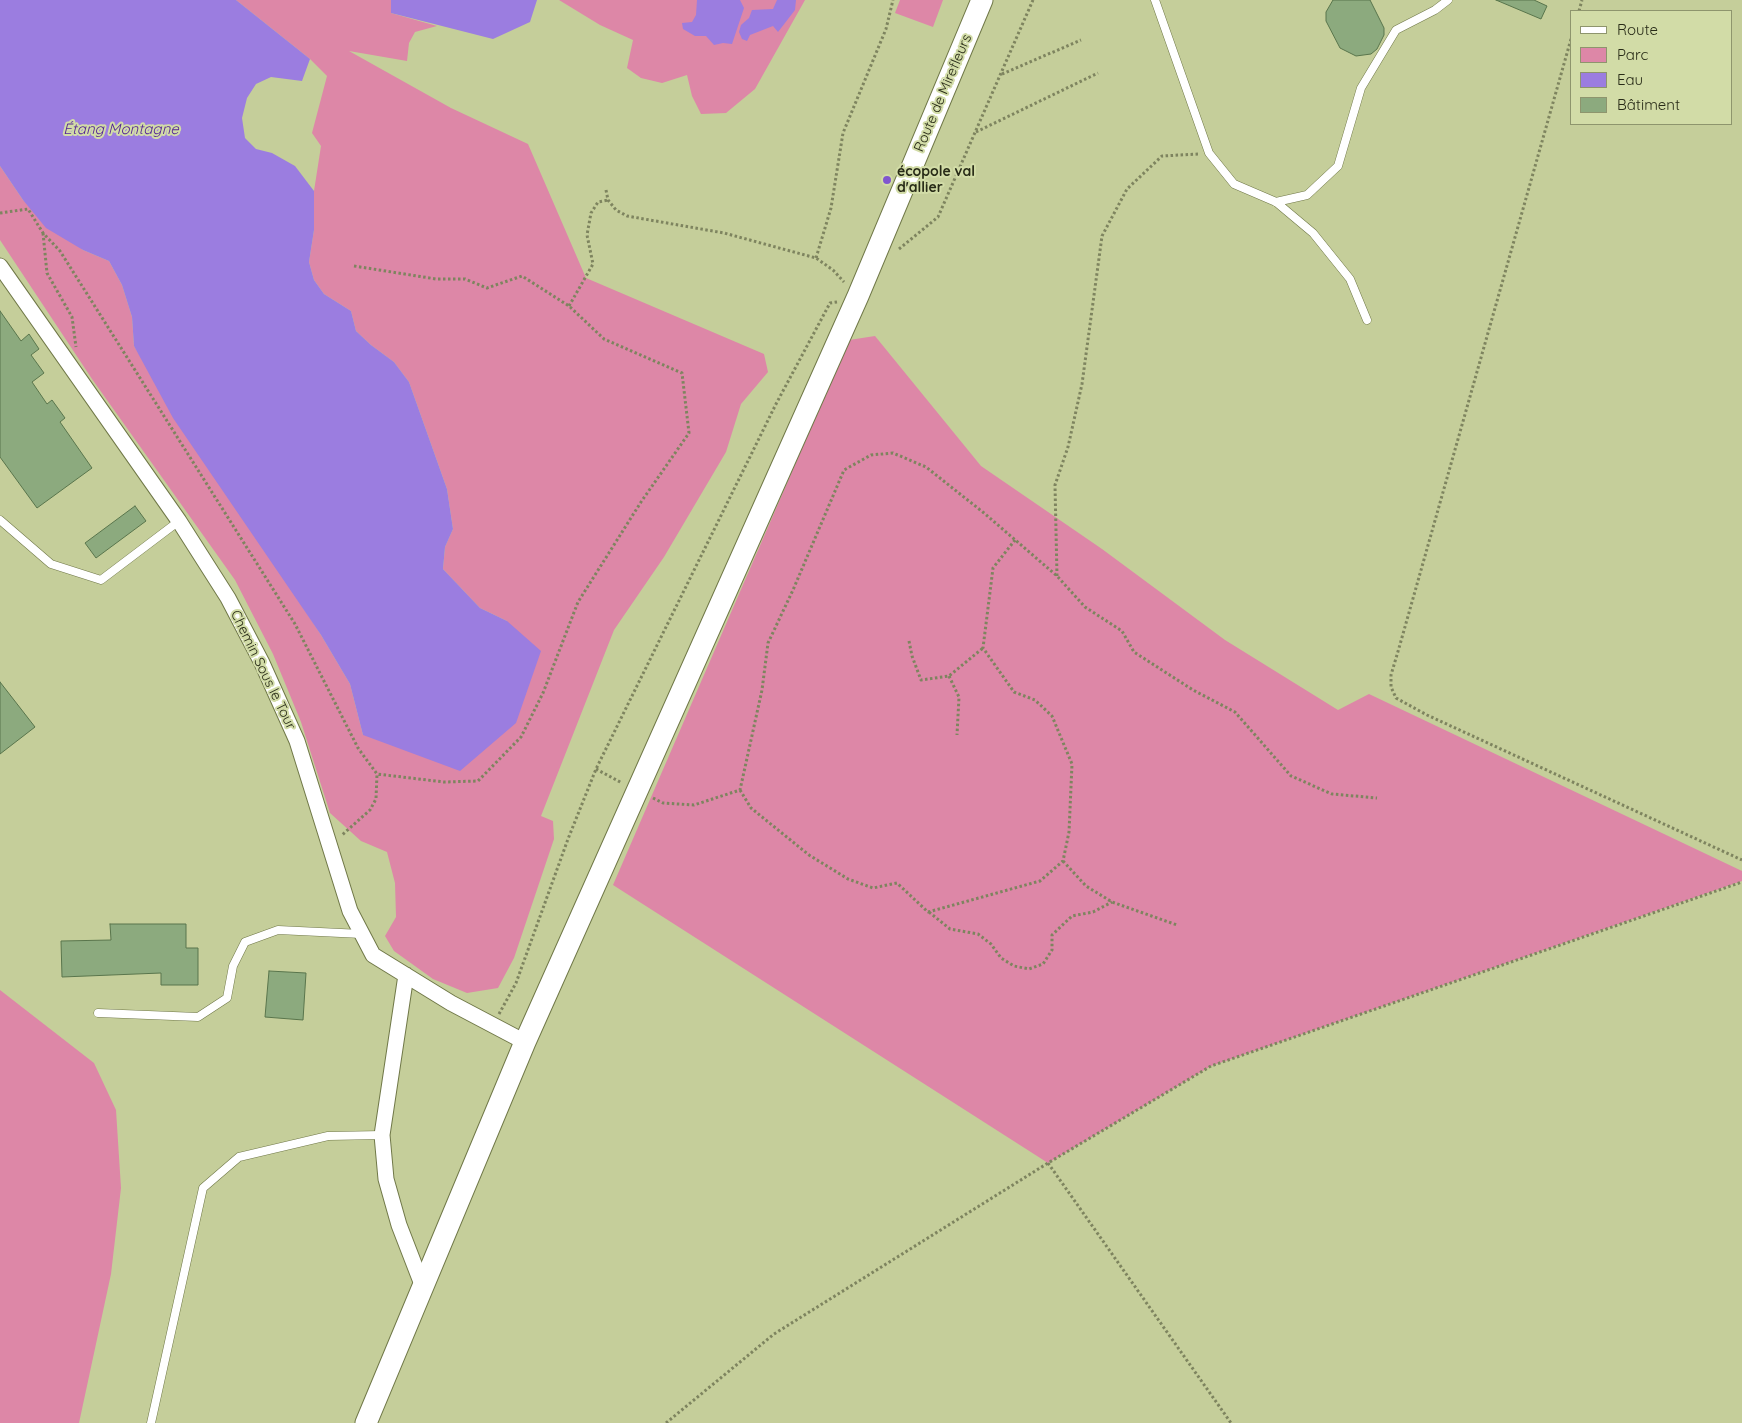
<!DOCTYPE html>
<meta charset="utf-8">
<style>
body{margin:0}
#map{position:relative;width:1742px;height:1423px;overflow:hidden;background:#c5ce9a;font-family:Quicksand,sans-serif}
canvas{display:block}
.legend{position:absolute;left:1570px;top:10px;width:162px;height:115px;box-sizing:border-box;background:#d2dca7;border:1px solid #8e956d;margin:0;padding:6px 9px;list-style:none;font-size:15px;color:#282b17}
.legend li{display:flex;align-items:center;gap:10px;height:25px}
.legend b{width:25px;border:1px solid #8e956d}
</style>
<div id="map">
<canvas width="1742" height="1423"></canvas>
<ul class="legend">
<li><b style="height:6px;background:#fff"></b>Route</li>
<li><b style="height:14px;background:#dd87a7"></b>Parc</li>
<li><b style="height:14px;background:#9b7de0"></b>Eau</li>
<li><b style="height:14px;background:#8caa7e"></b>Bâtiment</li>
</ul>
</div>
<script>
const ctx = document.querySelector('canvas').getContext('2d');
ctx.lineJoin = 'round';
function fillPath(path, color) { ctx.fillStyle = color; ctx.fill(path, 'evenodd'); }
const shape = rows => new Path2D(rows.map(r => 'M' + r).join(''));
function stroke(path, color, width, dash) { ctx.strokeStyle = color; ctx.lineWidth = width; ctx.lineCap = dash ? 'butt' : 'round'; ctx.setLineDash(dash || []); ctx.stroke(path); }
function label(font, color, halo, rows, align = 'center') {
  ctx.font = font + ' Quicksand,sans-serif'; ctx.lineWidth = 4; ctx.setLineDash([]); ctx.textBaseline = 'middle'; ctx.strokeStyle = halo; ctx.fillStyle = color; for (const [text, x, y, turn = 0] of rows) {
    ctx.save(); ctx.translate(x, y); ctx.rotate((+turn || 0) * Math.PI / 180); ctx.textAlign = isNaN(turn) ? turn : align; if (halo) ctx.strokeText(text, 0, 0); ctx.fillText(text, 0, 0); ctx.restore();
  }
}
fillPath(shape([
 [236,0,391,0,391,13,437,26,415,32,409,43,407,61,349,51,451,108,528,144,586,278,764,354,768,372,741,404,726,452,664,557,614,630,541,816,553,821,554,839,514,958,498,988,467,993,433,979,394,951,385,936,396,917,395,883,387,852,361,841,330,813,301,722,273,654,235,580,92,379,0,240,0,166,23,200,83,250,109,261,122,285,132,317,134,346,321,635,350,684,363,735,507,621,480,608,443,569,445,547,453,529,447,489,409,382,394,362,371,345,356,331,351,311,324,294,314,280,309,262,314,230,314,191,321,146,312,133,327,76,310,59],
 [559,0,805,0,755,89,726,113,701,114,692,96,687,75,662,83,641,78,627,68,633,40,600,25],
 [900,0,943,0,933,27,895,13],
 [875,336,981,466,1102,549,1225,640,1338,710,1369,694,1742,871,1742,881,1211,1066,1048,1163,613,885,849,340],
 [0,990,94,1063,116,1110,121,1188,111,1274,79,1423,0,1423]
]), '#dd87a7');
fillPath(shape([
 [0,0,236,0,310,59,302,81,271,77,256,84,247,98,242,118,245,138,256,149,272,153,295,166,314,191,314,230,309,262,314,280,324,294,351,311,356,331,371,345,394,362,409,382,447,489,453,529,445,547,443,569,480,608,507,621,541,651,516,723,460,771,363,735,350,684,321,635,173,418,134,346,132,317,122,285,109,261,83,250,46,228,23,200,0,166],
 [391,0,537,0,530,22,493,39,391,13],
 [697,0,740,0,744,8,732,44,723,43,714,45,706,36,695,36,683,29,682,23,692,22,696,15],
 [777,0,796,0,795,10,778,32,773,26,750,35,747,41,742,39,739,32,741,25,749,18,752,10,773,9]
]), '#9b7de0');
const building = shape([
 [1333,0,1370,0,1384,28,1384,35,1377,49,1371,54,1356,56,1340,48,1326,21,1326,12,1333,0],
 [1496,0,1534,0,1547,6,1541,19,1496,0],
 [0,311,21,341,29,334,39,349,31,355,44,373,32,382,47,404,52,400,65,418,60,422,92,468,37,508,0,457,0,311],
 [135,506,146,521,96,558,85,543,135,506],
 [0,682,35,727,0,754,0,682],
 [110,924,186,924,186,948,198,948,198,985,161,985,161,973,62,977,61,941,111,940,110,924],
 [269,971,306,973,303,1020,265,1017,269,971]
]);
fillPath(building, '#8caa7e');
stroke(building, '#59754c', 1);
const lane = shape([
 [1155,0,1209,153,1234,184,1276,202,1313,233,1350,279,1367,320],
 [1276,202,1307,195,1338,166,1361,88,1396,30,1435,10,1448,0],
 [0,520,51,564,101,580,179,521],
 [98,1013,198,1017,227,998,233,966,245,942,278,930,362,934],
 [151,1423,203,1188,239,1157,328,1136,382,1135]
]);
const street = shape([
 [0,266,179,521,228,598,262,663,297,741,350,911,373,955,451,1003,525,1042],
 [406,975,382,1135,386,1179,399,1225,423,1287]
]);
const secondary = shape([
 [366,1423,525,1042,858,296,982,0]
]);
stroke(lane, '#707848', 9);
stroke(street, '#707848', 17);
stroke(secondary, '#707848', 23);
stroke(shape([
 [1579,11,1582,0],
 [1571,39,1399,648,1391,675,1391,687,1396,698,1427,715,1742,860],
 [1002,74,1081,40],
 [976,132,1098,73],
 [606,190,608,200,616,210,627,216,724,233,816,258,833,270,844,282],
 [0,213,28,209,43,233,60,251,295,624,358,748,377,774,376,799,370,810,342,835],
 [43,233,47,273,72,317,76,347],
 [899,249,938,217,1033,0],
 [816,258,831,208,843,133,886,29,893,0],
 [354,266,436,279,465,279,487,288,522,276,569,306,604,339,682,373,689,433,641,502,578,602,543,693,521,737,478,781,444,782,377,774],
 [569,306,593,264,587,235,591,213,598,202,608,200],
 [1057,576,1055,485,1068,447,1082,384,1102,236,1127,189,1162,156,1198,154],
 [909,641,912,656,921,680,949,676,983,648],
 [949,676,959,697,957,735],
 [596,769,622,783],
 [740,790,751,808,809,855,848,879,873,888,897,883,928,912,1040,881,1063,861,1069,832,1072,764,1052,716,1035,700,1014,692,983,648,993,568,1015,540],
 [653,798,663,803,694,805,740,790,762,690,768,643,793,590,844,470,871,455,893,453,926,467,984,513,1057,576,1085,607,1122,631,1134,652,1193,690,1235,712,1291,776,1332,794,1377,798],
 [1063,861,1086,886,1112,902,1177,925],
 [929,912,950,929,978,934,991,944,1001,958,1014,966,1029,969,1043,964,1052,950,1052,935,1072,916,1093,912,1112,902],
 [499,1014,516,983,568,839,596,769,776,404,830,303,837,302],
 [1048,1163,1231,1423],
 [666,1423,774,1334,1048,1163,1211,1066,1742,882]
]), '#7e845f', 3, [2.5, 2.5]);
stroke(lane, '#fff', 8);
stroke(street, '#fff', 15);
stroke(secondary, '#fff', 21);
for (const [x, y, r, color] of [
 [887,180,5,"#8056cf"]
]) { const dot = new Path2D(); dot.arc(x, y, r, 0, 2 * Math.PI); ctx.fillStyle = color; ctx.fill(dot); stroke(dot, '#d2dca7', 2); }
label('14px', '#282b17', '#d2dca7', [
 ["Route de Mirefleurs",943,93,-67],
 ["Chemin Sous le Tour",263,670,64]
]);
label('bold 14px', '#282b17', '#d2dca7', [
 ["écopole val",897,172],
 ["d'allier",897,188]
], 'left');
label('italic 15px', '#501f94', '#d2dca7', [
 ["Étang Montagne",121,129]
]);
</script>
